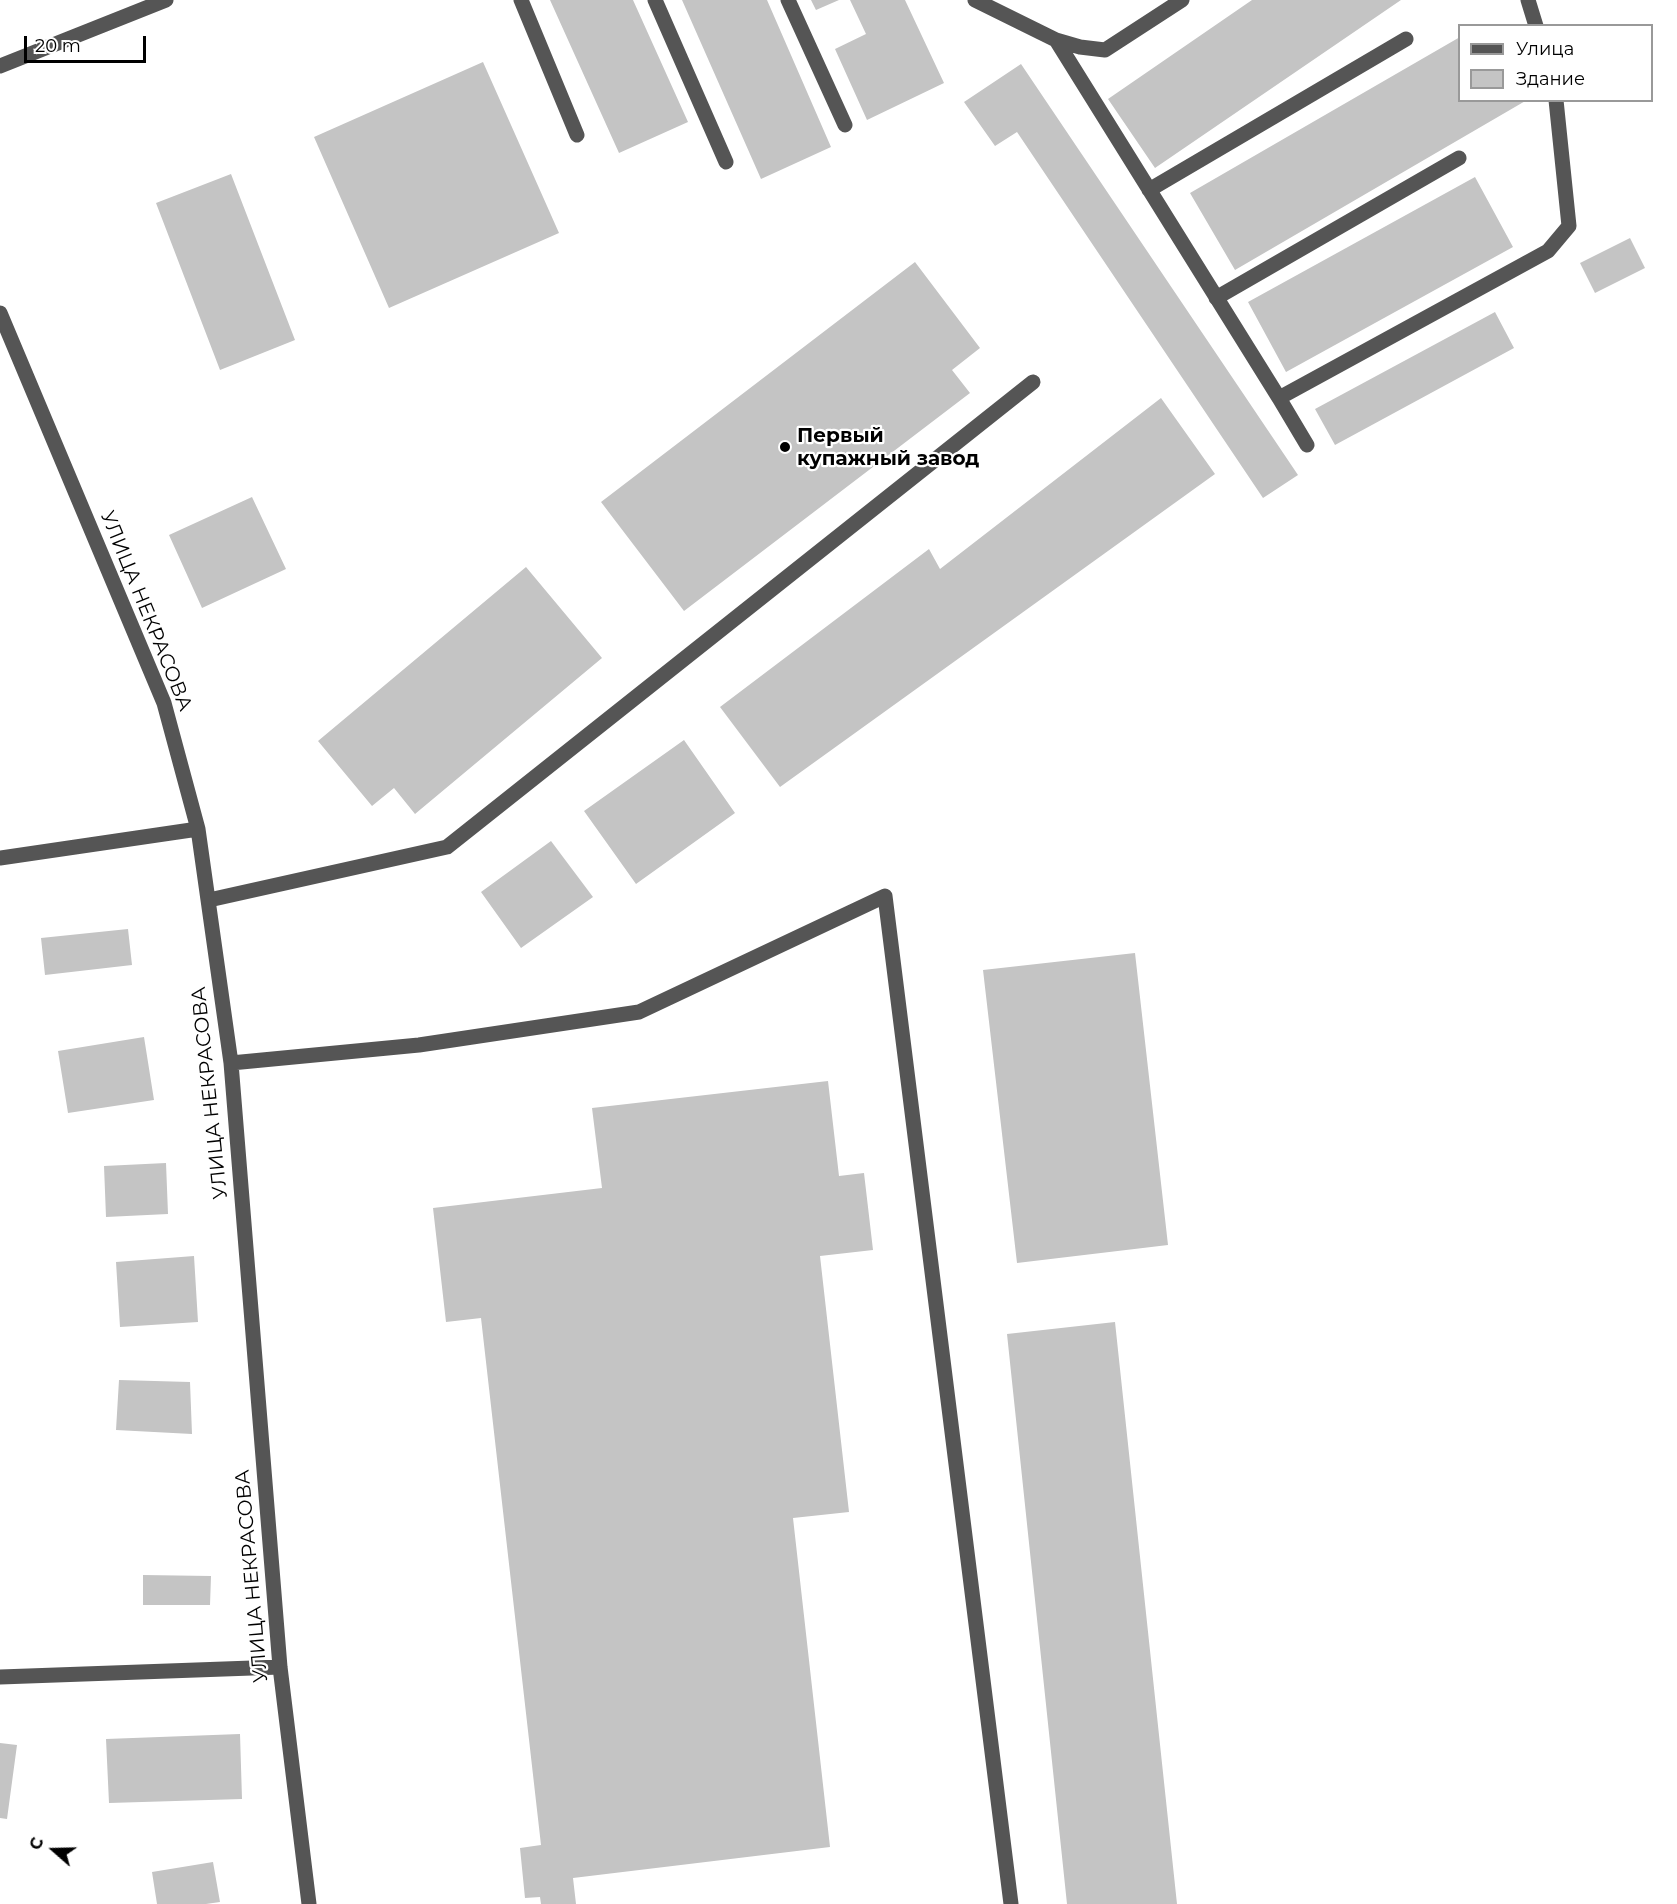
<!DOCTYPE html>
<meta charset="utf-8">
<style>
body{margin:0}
#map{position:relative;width:1677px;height:1904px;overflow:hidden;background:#fff;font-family:Montserrat,sans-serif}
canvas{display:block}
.legend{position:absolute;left:1458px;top:24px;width:195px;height:78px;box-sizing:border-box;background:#fff;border:2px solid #999;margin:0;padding:8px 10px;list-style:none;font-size:18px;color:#000}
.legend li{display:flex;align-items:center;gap:12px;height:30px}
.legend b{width:30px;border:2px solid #999}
.north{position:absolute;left:24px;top:1820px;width:60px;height:60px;-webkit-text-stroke:4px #fff;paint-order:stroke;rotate:290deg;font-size:16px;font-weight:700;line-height:24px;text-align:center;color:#000}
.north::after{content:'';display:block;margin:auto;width:21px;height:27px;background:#000;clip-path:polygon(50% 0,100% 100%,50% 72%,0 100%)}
.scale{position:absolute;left:24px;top:36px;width:122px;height:27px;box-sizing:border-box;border:3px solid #000;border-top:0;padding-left:8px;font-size:18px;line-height:21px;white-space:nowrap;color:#000;-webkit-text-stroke:4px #fff;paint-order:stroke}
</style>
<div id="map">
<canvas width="1677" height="1904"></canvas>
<ul class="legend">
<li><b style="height:8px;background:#555"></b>Улица</li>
<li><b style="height:16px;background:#c4c4c4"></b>Здание</li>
</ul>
<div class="north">С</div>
<div class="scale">20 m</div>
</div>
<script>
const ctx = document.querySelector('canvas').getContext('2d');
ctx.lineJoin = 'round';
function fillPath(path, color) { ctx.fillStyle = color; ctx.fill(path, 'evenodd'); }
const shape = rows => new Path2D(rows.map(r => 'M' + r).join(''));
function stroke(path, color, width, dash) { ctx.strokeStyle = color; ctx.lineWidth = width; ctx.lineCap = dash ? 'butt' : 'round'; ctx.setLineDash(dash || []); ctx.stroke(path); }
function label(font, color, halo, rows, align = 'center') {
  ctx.font = font + ' Montserrat,sans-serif'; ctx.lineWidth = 4.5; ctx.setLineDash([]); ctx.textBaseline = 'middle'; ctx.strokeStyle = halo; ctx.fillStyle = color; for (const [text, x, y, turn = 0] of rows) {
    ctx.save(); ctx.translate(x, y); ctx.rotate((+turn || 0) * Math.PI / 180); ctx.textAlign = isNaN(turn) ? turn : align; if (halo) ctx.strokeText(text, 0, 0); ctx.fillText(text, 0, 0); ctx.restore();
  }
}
fillPath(shape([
 [550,0,633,0,688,122,619,153],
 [682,0,767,0,831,147,761,179],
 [811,0,839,0,816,10],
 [850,0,905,0,944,83,867,120,835,49,866,34],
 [1252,0,1401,0,1155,168,1108,99],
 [1460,37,1460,100,1527,100,1235,270,1190,193],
 [483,62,559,233,389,308,314,137],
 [1021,64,1298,475,1263,498,1017,132,995,146,964,102],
 [231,174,295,340,220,370,156,203],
 [1475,177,1513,247,1286,372,1248,302],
 [1630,238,1645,268,1595,293,1580,263],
 [915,262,980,348,952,370,970,393,684,611,601,502],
 [1495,312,1514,348,1335,445,1315,409],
 [1161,398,1215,474,780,787,720,707,929,549,940,569],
 [252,497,286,569,202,608,169,535],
 [526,567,602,658,415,814,394,788,372,806,318,741],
 [684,740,735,813,636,884,584,811],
 [551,841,593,897,521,948,481,892],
 [128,929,132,965,45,975,41,938],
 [1135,953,1168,1245,1017,1263,983,970],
 [144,1037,154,1100,68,1113,58,1051],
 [828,1081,839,1176,864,1173,873,1250,820,1256,849,1512,793,1518,830,1847,573,1878,576,1904,541,1904,540,1897,525,1898,520,1848,541,1845,481,1318,446,1322,433,1208,602,1188,592,1108],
 [166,1163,168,1214,106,1217,104,1166],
 [194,1256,198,1322,120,1327,116,1262],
 [1115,1322,1177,1904,1067,1904,1007,1334],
 [119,1380,190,1382,192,1434,116,1430],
 [143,1575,211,1576,210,1605,143,1605],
 [240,1734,242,1799,109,1803,106,1739],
 [0,1743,17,1745,7,1819,0,1818],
 [213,1862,220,1902,206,1904,157,1904,152,1872]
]), '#c4c4c4');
stroke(shape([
 [521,0,577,135],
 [655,0,726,162],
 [788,0,845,125],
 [975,0,1056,40,1080,47,1105,50,1182,0],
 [1528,0,1536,26],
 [1056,40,1279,398,1548,251,1569,226,1556,100],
 [0,66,166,0],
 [1149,190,1406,39],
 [1216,298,1459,158],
 [0,313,164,703,198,829,231,1063,280,1667,309,1904],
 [1279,398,1307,445],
 [0,858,198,829],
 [209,900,447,847,1033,382],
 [231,1063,419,1045,639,1012,885,896,1011,1904],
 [0,1677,280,1667]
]), '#555', 15);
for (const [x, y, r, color] of [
 [785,447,6,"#000"]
]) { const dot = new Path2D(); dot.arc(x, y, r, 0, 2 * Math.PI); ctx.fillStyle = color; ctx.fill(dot); stroke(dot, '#fff', 2); }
label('bold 20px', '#000', '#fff', [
 ["Первый",797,436],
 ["купажный завод",797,459]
], 'left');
label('20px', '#000', '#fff', [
 ["УЛИЦА НЕКРАСОВА",146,611,68],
 ["УЛИЦА НЕКРАСОВА",210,1093,-96],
 ["УЛИЦА НЕКРАСОВА",252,1576,-95]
]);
</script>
